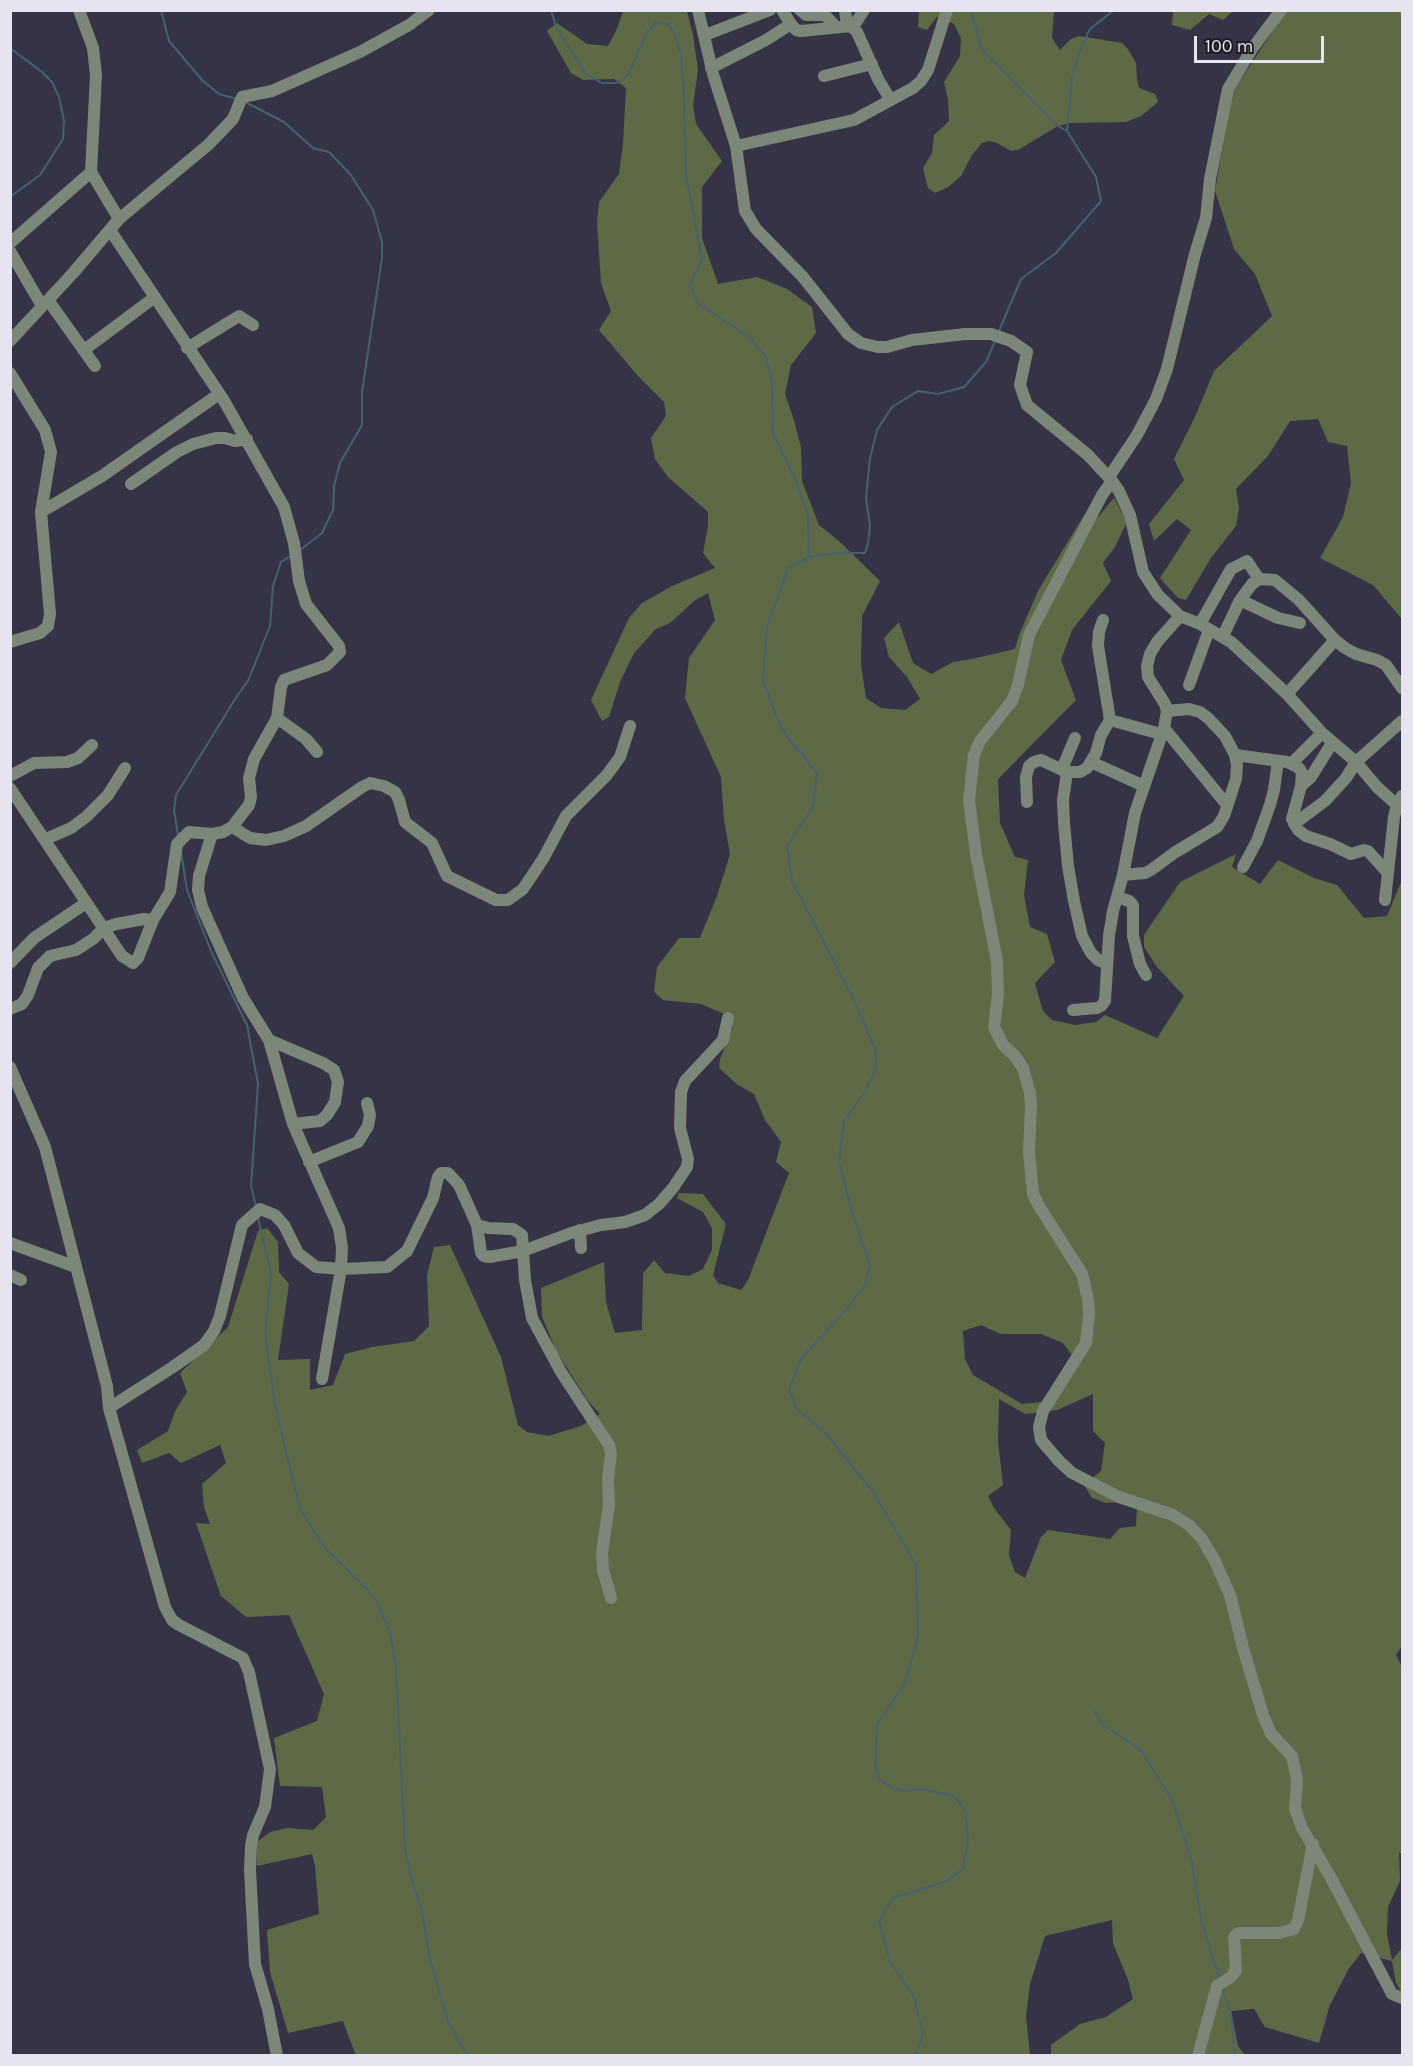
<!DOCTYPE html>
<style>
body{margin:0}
#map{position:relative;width:1413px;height:2066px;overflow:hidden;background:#353446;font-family:Karla,sans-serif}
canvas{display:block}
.frame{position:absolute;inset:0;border:12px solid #e5e4f0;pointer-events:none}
.scale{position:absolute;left:1194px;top:36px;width:130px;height:27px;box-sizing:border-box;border:3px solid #e5e4f0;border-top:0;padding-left:8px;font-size:18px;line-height:21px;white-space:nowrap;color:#e5e4f0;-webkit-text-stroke:4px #1d1c25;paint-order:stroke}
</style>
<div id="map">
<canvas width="1413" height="2066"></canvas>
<div class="frame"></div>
<div class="scale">100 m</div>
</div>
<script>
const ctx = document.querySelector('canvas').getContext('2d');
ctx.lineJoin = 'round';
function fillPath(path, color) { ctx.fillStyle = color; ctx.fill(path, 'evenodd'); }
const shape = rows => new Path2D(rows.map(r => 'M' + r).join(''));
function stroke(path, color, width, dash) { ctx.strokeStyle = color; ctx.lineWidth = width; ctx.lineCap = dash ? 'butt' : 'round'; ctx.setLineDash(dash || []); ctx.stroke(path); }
fillPath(shape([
 [1291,10,1402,11,1402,619,1373,585,1320,558,1343,517,1351,483,1347,446,1328,442,1318,419,1290,421,1268,456,1236,489,1239,508,1236,526,1211,558,1186,600,1178,598,1160,578,1191,530,1177,519,1154,541,1149,524,1184,480,1174,459,1194,419,1214,371,1272,316,1255,274,1234,249,1215,191,1232,93,1286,11],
 [623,11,687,11,693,35,698,70,693,105,696,124,722,161,702,187,702,238,718,284,757,277,787,289,812,307,816,333,791,365,785,394,793,417,801,447,802,481,819,525,839,541,880,581,862,616,861,665,866,698,881,708,905,710,920,699,907,677,889,657,884,638,899,622,913,663,931,674,953,662,972,659,1015,649,1019,635,1038,591,1086,512,1098,517,1114,498,1127,522,1115,547,1103,563,1111,581,1072,630,1061,660,1076,700,998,779,1000,823,1015,857,1028,860,1024,895,1030,927,1047,934,1055,962,1035,983,1043,1011,1052,1020,1075,1025,1096,1022,1105,1015,1157,1038,1184,996,1157,967,1144,947,1144,935,1180,882,1236,854,1232,867,1260,884,1278,860,1314,878,1337,885,1364,918,1387,916,1402,880,1402,1646,1396,1655,1402,1667,1402,1854,1399,1852,1400,1881,1388,1907,1387,1934,1392,1960,1402,1948,1402,1993,1396,1983,1392,1961,1361,1953,1348,1970,1330,2005,1319,2043,1265,2027,1254,2009,1231,2011,1238,2046,1245,2055,1051,2055,1051,2045,1080,2024,1106,2017,1133,1999,1128,1980,1113,1943,1112,1920,1045,1936,1030,1984,1026,2016,1030,2055,356,2056,343,2021,288,2033,270,1972,267,1930,319,1914,315,1866,312,1854,257,1866,257,1842,270,1832,287,1828,313,1830,326,1817,322,1787,280,1786,274,1738,317,1721,324,1694,289,1615,246,1617,221,1596,196,1523,210,1524,204,1507,202,1484,226,1463,220,1445,181,1463,169,1453,142,1463,137,1450,168,1431,175,1411,187,1392,180,1373,228,1327,258,1231,267,1228,278,1242,279,1272,289,1284,278,1360,310,1359,310,1390,333,1385,345,1354,372,1347,414,1341,429,1326,427,1275,434,1247,450,1245,501,1357,518,1425,527,1432,548,1436,581,1426,600,1414,588,1401,556,1351,542,1316,541,1288,604,1262,606,1302,615,1333,642,1330,643,1273,654,1260,665,1273,689,1276,703,1269,712,1250,712,1228,703,1212,677,1198,679,1193,703,1194,726,1224,713,1275,718,1283,741,1290,748,1280,789,1173,776,1162,781,1142,765,1120,754,1094,738,1085,719,1068,720,1059,733,1027,724,1014,701,1004,663,1000,654,992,657,967,679,938,700,938,717,896,730,854,724,820,721,777,685,698,689,658,715,620,708,593,694,601,670,623,656,629,634,653,620,682,609,717,602,721,591,700,629,618,642,603,672,586,715,568,703,553,708,526,708,512,668,477,655,459,651,438,666,416,664,402,638,376,599,330,611,311,601,283,597,223,599,202,619,174,623,144,626,88,614,79,583,80,571,73,547,31,557,23,587,44,608,46,617,29],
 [981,1325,1001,1334,1041,1334,1063,1343,1072,1355,1043,1402,1022,1404,973,1375,965,1359,963,1331],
 [1093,1394,1093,1431,1105,1443,1101,1471,1084,1485,1092,1498,1106,1503,1120,1502,1137,1506,1136,1526,1120,1528,1110,1539,1048,1530,1041,1537,1025,1578,1015,1572,1009,1555,1011,1530,994,1508,988,1496,1003,1485,998,1441,999,1399,1025,1414,1057,1410],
 [919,11,1054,11,1052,38,1060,50,1071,39,1079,36,1122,43,1128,49,1136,63,1137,80,1139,88,1155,94,1158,102,1141,116,1126,122,1069,123,1058,126,1018,150,1011,151,997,143,990,141,982,143,972,155,961,176,948,187,935,193,928,188,923,168,932,153,934,135,949,121,948,99,944,82,960,56,961,38,954,24,937,17,927,30,918,27],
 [1173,11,1173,10,1233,11,1223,20,1209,14,1190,30,1172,25]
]), '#5e6946');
stroke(shape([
 [161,10,169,41,203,81,219,94,237,99],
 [551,10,556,27,586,74,602,83,617,83,628,75,647,32,655,23,667,24,674,32,681,53,684,95,686,176,702,258,690,285,697,303,748,336,765,355,772,382,773,433,795,479,808,515,809,557],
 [971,10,981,48,1058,126,1067,131,1096,177,1101,201,1056,253,1021,279,999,331],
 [10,48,42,72,52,82,59,97,64,121,63,139,40,175,10,197],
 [245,102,284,122,313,148,329,152,351,175,373,210,382,242,382,258,362,392,362,425,340,463,334,486,333,510,322,533,299,551],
 [1067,131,1072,78,1079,52,1090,29,1114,10],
 [178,835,174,810,176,795,237,696,248,681,270,626,273,586,281,562,292,555],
 [181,852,187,890,211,951,247,1025,258,1084,251,1186,256,1206],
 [258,1218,271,1273,266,1322,266,1341,275,1405,292,1477,300,1507,308,1522,327,1550,367,1589,377,1602,390,1632,396,1666,405,1849,412,1882,422,1912,430,1960,448,2021,463,2049,469,2056],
 [1094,1710,1103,1725,1131,1743,1143,1753,1172,1800,1192,1863,1202,1924,1220,1980],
 [1222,1989,1231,2013,1235,2056],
 [915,2056,923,2035,914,1997,890,1962,879,1921,893,1898,945,1882,963,1869,968,1839,965,1811,954,1796,922,1789,905,1791,894,1789,879,1779,875,1765,877,1725,905,1683,918,1635,916,1565,874,1493,827,1435,797,1409,789,1390,801,1359,849,1306,865,1285,870,1266,851,1208,839,1162,844,1121,864,1093,876,1068,875,1049,854,1000,792,881,787,846,813,807,817,773,782,730,763,681,767,627,788,568,809,557,839,553,865,553,868,544,870,526,866,498,870,458,877,430,892,407,918,391,938,394,964,387,986,362,996,339]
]), '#456271', 2);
stroke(shape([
 [79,10,93,48,96,75,91,172,119,219],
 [698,10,713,74,736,146,745,211,756,229,803,277,848,334,861,343,878,347,887,347,912,340,965,334,991,334,1011,341,1027,352,1020,385,1027,405,1088,455,1112,481,1102,495,1029,635,1018,685,1012,701,980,741,974,755,969,800,976,854,997,961,998,995,994,1027,1003,1045,1014,1055,1023,1068,1030,1093,1031,1105,1029,1152,1033,1194,1039,1206,1082,1274,1088,1299,1089,1315,1086,1343,1043,1411,1039,1427,1041,1440,1059,1461,1072,1473,1119,1497,1173,1515,1189,1525,1202,1539,1214,1559,1230,1595,1243,1648,1263,1715,1271,1734,1292,1756,1297,1779,1295,1809,1302,1828,1331,1878,1392,1994,1402,1998],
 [782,10,791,24],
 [800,10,806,15,825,15,836,27],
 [845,10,847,26],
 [853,27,864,10],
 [705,35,770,10],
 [711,68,766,40,791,24,796,30,801,31,851,26,857,32,878,79,890,99],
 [824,76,872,64],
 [736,146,854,120,913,88,921,81,928,70,947,10],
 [10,243,91,172],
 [10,251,42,306],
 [48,300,95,366],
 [10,341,74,272,119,219,208,145,233,119,242,97,272,91,360,52,409,25,429,10],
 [187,348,239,316,253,325],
 [84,350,155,297],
 [10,373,45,430,51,452,41,512,50,614,48,626,40,633,10,642],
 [1109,477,1137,435,1156,399,1167,369,1195,254,1206,218,1210,179,1228,89,1252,49,1281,10],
 [1112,481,1119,491,1130,515,1143,572,1158,595,1180,616,1200,624,1231,642,1287,694,1322,733,1356,762,1377,787,1397,805],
 [131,484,177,452,193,444,216,438,225,438,235,441,247,439],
 [41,512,102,476,219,394],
 [1240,600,1278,618,1300,623],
 [1103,620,1099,632,1098,646,1110,720],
 [1200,624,1231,569,1247,561,1259,579],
 [1223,636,1240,600,1252,584,1259,579,1275,580,1299,600,1335,640,1345,648,1356,654,1377,660,1386,665,1402,688],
 [1189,685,1209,630],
 [1287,694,1335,640],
 [1167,711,1189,709,1200,712,1208,718,1225,736,1235,755,1287,762,1299,768,1302,773,1301,786,1292,819,1298,830,1306,836,1330,844,1351,854,1364,850,1368,851,1388,873],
 [277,718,306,739,317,752],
 [1164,728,1227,805],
 [1091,762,1144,786],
 [1292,763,1322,733],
 [1062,769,1075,738],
 [10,776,34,763,67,762,78,758,92,745],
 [1301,786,1311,777,1332,743],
 [10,788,122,956,133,963,138,958,153,920,170,892,177,844,189,832,212,834,223,832,232,827,249,805,251,797,249,778,254,759,277,718,281,687,284,680,327,665,340,652,339,646,306,604,299,581,294,543,284,507,223,399,110,230],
 [1027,802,1026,777,1029,766,1034,762,1041,760,1067,772],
 [1294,824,1325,801,1346,778,1356,762,1402,721],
 [232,827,250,838,266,840,284,836,306,826,362,787,370,783,384,786,395,792,399,800,405,822,432,843,447,876,496,900,508,900,523,889,543,859,566,816,606,776,620,757,630,726],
 [212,834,199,876,198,890,202,907,243,998,269,1040,293,1124,339,1228,342,1248,341,1269,322,1379],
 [46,839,71,828,86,817,108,795,125,768],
 [1243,867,1257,841,1270,805,1274,790,1278,761],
 [1123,875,1145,873,1151,870,1174,853,1217,827,1224,816,1236,779,1237,765,1235,755],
 [1117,897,1129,901,1133,905,1133,936,1140,964,1146,975],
 [1385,900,1394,817,1397,805,1402,796],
 [10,963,34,938,86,903],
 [1107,964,1098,960,1091,953,1082,936,1074,901,1068,866,1064,823,1063,800,1067,772,1080,772,1087,768,1096,753,1101,735,1110,720,1161,734],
 [10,1009,22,1004,28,995,38,968,50,956,76,950,93,939,104,928,116,924,144,919,153,920],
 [1073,1010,1097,1008,1101,1006,1105,1001,1109,936,1113,911,1123,875,1135,813,1164,728,1167,711,1165,704,1148,677,1147,666,1150,654,1157,642,1180,616],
 [269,1040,323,1063,334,1070,338,1082,335,1102,327,1115,320,1121,293,1124],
 [10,1067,45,1147,107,1386,109,1408,165,1607,172,1620,179,1625,243,1658,249,1672,270,1769,265,1807,253,1835,251,1846,250,1870,255,1964,268,2009,277,2056],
 [309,1162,358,1142,368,1126,370,1115,367,1103],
 [477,1225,481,1253,484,1256,489,1257,523,1251,571,1233,601,1225,625,1222,645,1215,659,1204,673,1188,687,1167,688,1159,680,1128,681,1092,685,1081,723,1040,728,1018],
 [580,1230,581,1248],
 [10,1243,76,1267],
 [10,1275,21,1280],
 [109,1408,173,1367,204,1345,214,1331,220,1316,242,1225,260,1209,275,1215,284,1225,298,1253,316,1267,341,1269,387,1267,407,1251,433,1198,438,1177,441,1173,448,1173,459,1185,477,1225,488,1228,513,1229,522,1235,525,1280,532,1318,561,1372,609,1445,611,1454,608,1479,609,1505,602,1553,603,1570,611,1598],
 [1198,2056,1217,1986,1231,1977,1236,1970,1234,1937,1239,1933,1279,1933,1294,1929,1298,1920,1313,1844]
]), '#7c8779', 12);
</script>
